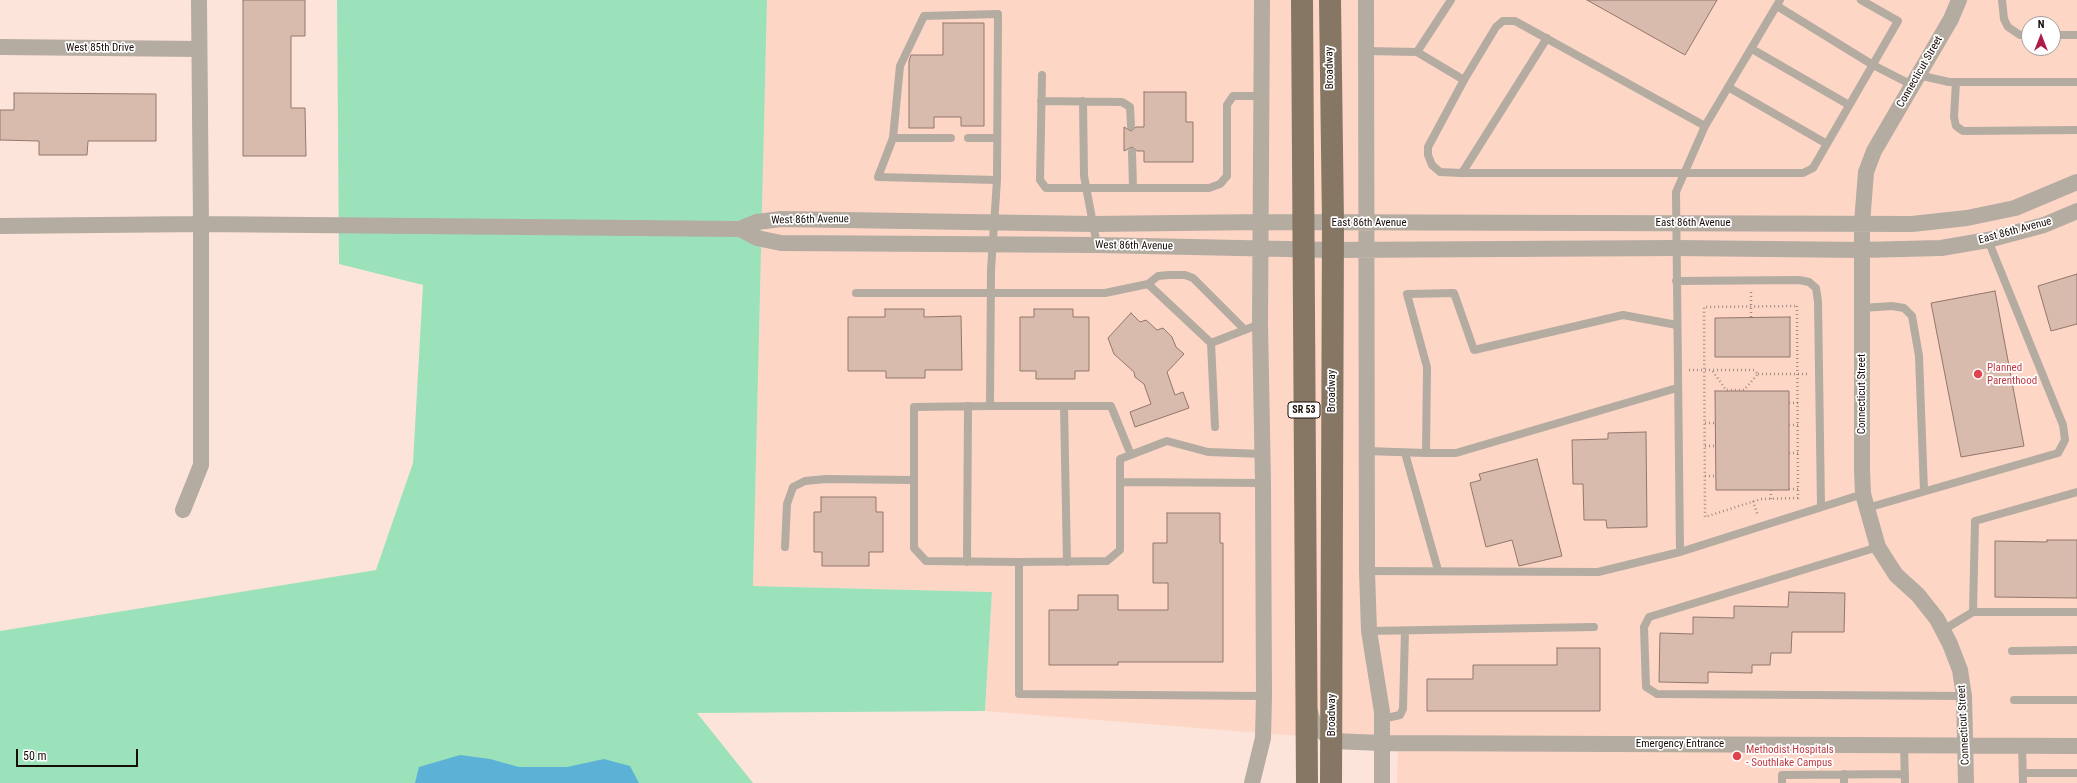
<!DOCTYPE html>
<style>
body{margin:0}
#map{position:relative;width:2077px;height:783px;overflow:hidden;background:#fde4da;font-family:"Roboto Condensed",sans-serif}
canvas{display:block}
.north{position:absolute;left:2021px;top:16px;width:40px;height:40px;box-sizing:border-box;background:#fff;border:1px solid #a29e9c;border-radius:50%;rotate:0deg;font-size:11px;font-weight:700;line-height:16px;text-align:center;color:#160c08}
.north::after{content:'';display:block;margin:auto;width:14px;height:18px;background:#af1c48;clip-path:polygon(50% 0,100% 100%,50% 72%,0 100%)}
.scale{position:absolute;left:16px;top:749px;width:122px;height:18px;box-sizing:border-box;border:2px solid #160c08;border-top:0;padding-left:5px;font-size:12px;line-height:14px;white-space:nowrap;color:#160c08;-webkit-text-stroke:3px #fff;paint-order:stroke}
</style>
<div id="map">
<canvas width="2077" height="783"></canvas>
<div class="north">N</div>
<div class="scale">50 m</div>
</div>
<script>
const ctx = document.querySelector('canvas').getContext('2d');
ctx.lineJoin = 'round';
function fillPath(path, color) { ctx.fillStyle = color; ctx.fill(path, 'evenodd'); }
const shape = rows => new Path2D(rows.map(r => 'M' + r).join(''));
function stroke(path, color, width, dash) { ctx.strokeStyle = color; ctx.lineWidth = width; ctx.lineCap = dash ? 'butt' : 'round'; ctx.setLineDash(dash || []); ctx.stroke(path); }
function label(font, color, halo, rows, align = 'center') {
  ctx.font = font + ' "Roboto Condensed",sans-serif'; ctx.lineWidth = 3.5; ctx.setLineDash([]); ctx.textBaseline = 'middle'; ctx.strokeStyle = halo; ctx.fillStyle = color; for (const [text, x, y, turn = 0] of rows) {
    ctx.save(); ctx.translate(x, y); ctx.rotate((+turn || 0) * Math.PI / 180); ctx.textAlign = isNaN(turn) ? turn : align; if (halo) ctx.strokeText(text, 0, 0); ctx.fillText(text, 0, 0); ctx.restore();
  }
}
fillPath(shape([
 [767,0,2077,0,2077,783,1397,783,1398,744,985,711,992,592,753,586],
 [2029,24,2053,24,2053,48,2029,48]
]), '#fdd6c6');
fillPath(shape([
 [337,0,767,0,753,586,992,592,985,711,697,713,753,783,0,783,0,631,376,570,413,463,423,285,339,264]
]), '#9be2bb');
fillPath(shape([
 [460,755,490,759,519,767,567,767,604,759,630,766,639,783,415,783,419,767]
]), '#5cb2d6');
const building = shape([
 [243,0,305,0,305,36,291,36,291,108,305,108,306,156,243,156,243,0],
 [1587,0,1717,0,1685,55,1587,0],
 [943,23,984,23,984,126,961,126,961,117,934,117,934,128,909,128,909,61,911,55,943,55,943,23],
 [1144,92,1186,92,1186,122,1193,122,1193,162,1144,162,1144,151,1137,151,1132,147,1124,151,1124,127,1131,131,1136,127,1144,127,1144,92],
 [14,93,156,94,156,141,88,141,87,155,39,155,39,141,0,140,0,110,14,110,14,93],
 [2077,274,2077,324,2051,331,2038,286,2077,274],
 [1995,291,2024,446,1961,457,1931,303,1995,291],
 [885,309,924,309,924,317,961,316,962,370,925,370,925,378,886,378,886,371,848,371,848,317,885,317,885,309],
 [1034,309,1073,309,1073,317,1089,317,1089,371,1075,371,1075,379,1036,379,1036,371,1020,371,1020,317,1034,317,1034,309],
 [1131,313,1140,322,1146,320,1157,330,1163,328,1172,337,1176,347,1184,354,1167,372,1175,395,1183,392,1189,408,1135,427,1130,412,1151,404,1144,384,1135,377,1134,372,1114,354,1108,338,1131,313],
 [1790,317,1790,357,1715,357,1715,318,1790,317],
 [1715,391,1789,391,1789,490,1716,490,1715,391],
 [1646,432,1647,527,1607,528,1606,520,1584,520,1583,484,1573,484,1572,440,1608,439,1608,433,1646,432],
 [1537,459,1562,556,1519,566,1512,540,1486,547,1470,483,1481,480,1479,474,1537,459],
 [821,497,876,497,876,512,883,512,883,552,869,552,869,566,822,566,822,552,814,552,814,512,821,512,821,497],
 [1167,513,1220,513,1220,543,1223,543,1223,662,1118,662,1118,665,1049,665,1049,610,1078,610,1078,595,1118,595,1118,610,1168,610,1168,583,1153,583,1153,543,1167,543,1167,513],
 [2047,540,2077,540,2077,598,1995,597,1995,541,2047,542,2047,540],
 [1789,592,1845,593,1844,632,1792,632,1791,653,1771,653,1770,665,1752,665,1752,673,1708,672,1708,683,1659,682,1660,633,1693,634,1693,617,1734,618,1734,606,1788,607,1789,592],
 [1557,648,1600,648,1600,711,1427,711,1427,679,1473,679,1473,665,1557,665,1557,648]
]);
fillPath(building, '#d9bbae');
stroke(building, '#93776c', 1);
stroke(shape([
 [1751,292,1751,317],
 [1797,306,1798,498,1761,499,1705,517,1704,307,1797,306],
 [1689,370,1754,370,1758,374,1744,390,1726,390,1712,370],
 [1758,374,1808,374],
 [1789,403,1798,403],
 [1705,423,1716,423],
 [1789,425,1798,425],
 [1705,446,1716,446],
 [1789,453,1798,453],
 [1705,476,1716,476],
 [1789,489,1798,489],
 [1771,490,1771,499],
 [1753,501,1758,516]
]), '#a18e86', 2.5, [1, 3]);
stroke(shape([
 [2002,0,2004,19,2008,27,2020,35,2029,35],
 [1777,6,1873,65,1912,85],
 [2053,35,2077,35],
 [1752,49,1849,105],
 [1366,51,1417,52,1464,80,1428,147,1428,155,1432,165,1440,172,1462,173,1803,173,1813,168,1898,21,1861,0],
 [1417,52,1451,0],
 [1042,75,1040,180,1046,188,1209,188,1220,184,1227,176,1227,105,1233,96,1261,96],
 [1918,75,1949,82,2077,82],
 [1464,80,1496,27,1503,21,1515,21,1705,126,1676,192,1680,552],
 [1956,82,1954,117,1956,126,1963,131,2077,130],
 [1728,87,1827,144],
 [1041,101,1122,102,1130,107,1131,126],
 [1083,101,1084,176,1097,245],
 [1705,126,1780,0],
 [893,138,951,138],
 [968,138,997,138],
 [1132,152,1133,188],
 [1462,173,1547,38],
 [997,180,878,177,893,138,900,66,924,16,998,14,997,180,991,270,990,406,1111,406,1131,455],
 [1676,281,1799,280,1809,282,1816,288,1818,301,1821,507],
 [1148,284,1158,276,1169,275,1185,275,1193,278,1245,330],
 [856,293,1105,293,1148,284,1211,343,1260,324],
 [1862,308,1892,306,1904,308,1912,316,1919,356,1924,491],
 [1211,343,1215,427],
 [990,406,914,407,914,548,926,561,1019,562],
 [1064,406,1067,562],
 [1366,451,1426,453,1427,367,1407,294,1454,293,1474,350,1623,315,1677,325],
 [1405,453,1438,570],
 [1426,453,1456,453,1677,388],
 [1263,454,1208,452,1167,441,1120,459,1120,550,1107,561,1019,562,1019,694,1264,696],
 [1120,482,1263,483],
 [1867,508,2058,453,2065,440,2063,425,1988,240],
 [785,547,787,504,793,487,805,481,826,479,914,480],
 [1878,547,1649,617,1644,627,1646,687,1657,694,1964,696],
 [967,562,968,406],
 [1367,571,1598,572,1680,552,1863,494],
 [1973,612,2077,612],
 [1943,630,1973,612,1975,521,2077,492],
 [1369,631,1594,627],
 [2012,651,2077,650],
 [2014,700,2077,700],
 [1382,719,1400,715,1403,709,1405,631],
 [1904,744,1905,783],
 [2022,745,2023,783],
 [2023,773,2077,773],
 [1844,774,1844,783],
 [1782,783,1782,775,1905,774]
]), '#b4aba1', 8);
stroke(shape([
 [1366,0,1367,571,1369,631,1382,712,1382,783],
 [1959,0,1951,19,1874,151,1866,172,1862,223,1862,469,1863,494,1878,547,1896,575,1918,595,1937,619,1950,644,1960,670,1964,696,1966,783],
 [0,47,199,49],
 [2077,182,2015,208,1967,218,1912,224,1262,222,1093,224,781,219,757,222,740,229,757,238,781,243,1097,245,1333,250,1676,248,1862,250,1941,248,1988,240,2044,225,2077,211],
 [0,226,201,224,199,0],
 [183,510,201,465,201,224,740,229],
 [1309,708,1313,722,1332,741,1382,743,2077,746],
 [1252,783,1263,738,1264,696,1263,483,1260,324,1262,0]
]), '#b4aba1', 16);
stroke(shape([
 [1302,0,1307,783],
 [1330,0,1333,223,1331,783]
]), '#867664', 22);
for (const [x, y, r, color] of [
 [1978,374,5,"#e0444e"],
 [1737,756,5,"#e0444e"]
]) { const dot = new Path2D(); dot.arc(x, y, r, 0, 2 * Math.PI); ctx.fillStyle = color; ctx.fill(dot); stroke(dot, '#fff', 1.5); }
for (const [x, y, w] of [
 [1304,410,32]
]) { const box = new Path2D(); box.roundRect(x - w / 2, y - 8, w, 16, 3); ctx.fillStyle = '#fff'; ctx.fill(box); stroke(box, '#160c08', 1); }
label('bold 10px', '#160c08', null, [
 ["SR 53",1304,410]
]);
label('11px', '#160c08', '#fff', [
 ["West 85th Drive",100,48],
 ["Broadway",1330,68,-91],
 ["Connecticut Street",1920,72,-60],
 ["West 86th Avenue",810,220,-1],
 ["East 86th Avenue",1369,223],
 ["East 86th Avenue",1693,223],
 ["East 86th Avenue",2015,231,-15],
 ["West 86th Avenue",1134,246,1],
 ["Broadway",1332,391,-90],
 ["Connecticut Street",1862,394,-90],
 ["Broadway",1332,715,-90],
 ["Connecticut Street",1964,725,-93],
 ["Emergency Entrance",1680,744]
]);
label('11px', '#be3a42', '#fff', [
 ["Planned",1987,368],
 ["Parenthood",1987,381],
 ["Methodist Hospitals",1746,750],
 ["- Southlake Campus",1746,763]
], 'left');
</script>
